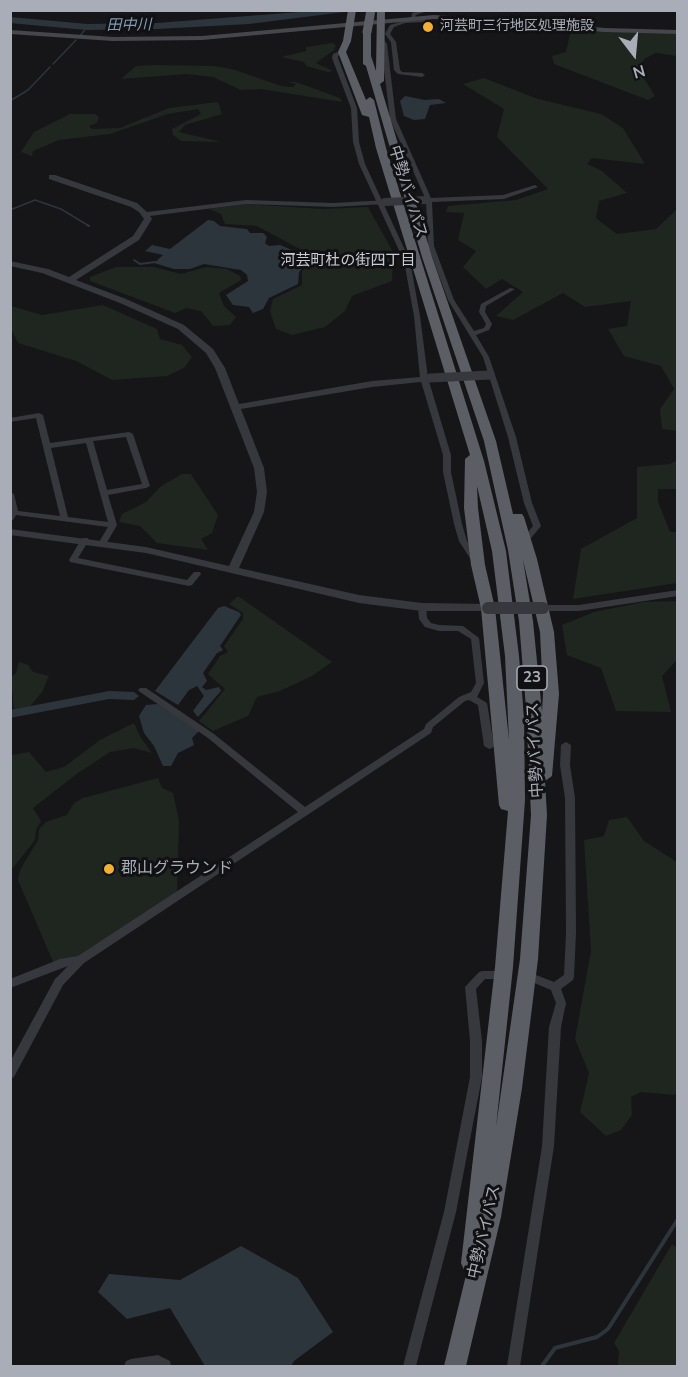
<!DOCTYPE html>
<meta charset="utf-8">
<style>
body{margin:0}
#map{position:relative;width:688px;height:1377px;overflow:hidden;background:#161618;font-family:"Nunito Sans",sans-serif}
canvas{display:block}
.frame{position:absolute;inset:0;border:12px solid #a8adb8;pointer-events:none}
.north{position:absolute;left:604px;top:24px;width:60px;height:60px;-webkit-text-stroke:4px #111113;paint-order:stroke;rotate:164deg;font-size:16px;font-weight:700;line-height:24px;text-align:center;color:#a8adb8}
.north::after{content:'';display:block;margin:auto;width:21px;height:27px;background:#a8adb8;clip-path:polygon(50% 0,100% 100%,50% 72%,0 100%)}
</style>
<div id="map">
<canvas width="688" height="1377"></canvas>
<div class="frame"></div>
<div class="north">N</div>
</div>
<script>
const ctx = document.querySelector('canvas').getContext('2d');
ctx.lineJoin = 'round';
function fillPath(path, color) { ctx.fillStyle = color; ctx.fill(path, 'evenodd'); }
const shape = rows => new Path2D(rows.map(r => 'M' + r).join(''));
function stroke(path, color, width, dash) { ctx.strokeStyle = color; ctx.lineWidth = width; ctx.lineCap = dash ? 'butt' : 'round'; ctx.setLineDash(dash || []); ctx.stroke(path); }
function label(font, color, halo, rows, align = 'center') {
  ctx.font = font + ' "Nunito Sans","Noto Sans JP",sans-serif'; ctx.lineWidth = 6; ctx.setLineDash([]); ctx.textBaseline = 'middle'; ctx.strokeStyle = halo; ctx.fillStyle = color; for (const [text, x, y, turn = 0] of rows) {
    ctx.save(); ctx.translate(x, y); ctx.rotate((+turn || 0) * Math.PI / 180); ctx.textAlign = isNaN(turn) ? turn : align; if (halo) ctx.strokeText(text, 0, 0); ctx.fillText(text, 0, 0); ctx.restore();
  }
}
fillPath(shape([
 [576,29,677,33,677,56,656,53,646,58,637,67,655,96,648,100,554,64,552,56,566,52,570,34],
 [332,43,336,45,334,50,316,63,333,71,328,72,306,66,304,62,281,57,306,51,306,47],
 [154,65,214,66,232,69,281,86,293,87,296,84,287,82,296,82,340,98,342,102,261,89,241,90,213,77,187,74,121,79,136,66],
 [484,78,538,99,601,114,623,128,645,164,592,158,587,164,602,171,627,193,599,201,596,218,617,234,656,229,677,209,677,431,662,429,660,409,674,389,661,366,624,356,608,329,627,326,631,301,585,307,563,293,513,320,496,316,523,292,502,279,486,289,463,267,476,251,458,240,464,213,446,212,448,206,516,200,548,189,497,137,504,109,463,84],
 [218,102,222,114,185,125,179,132,221,142,181,141,173,135,172,129,201,114,198,109,168,114,110,134,59,140,33,151,32,156,21,152,34,132,70,114,95,114,99,117,97,123,89,126,92,129,120,128,169,108],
 [244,204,323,209,368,207,393,252,392,281,352,296,345,311,325,327,292,335,276,329,270,311,273,299,302,285,302,271,309,266,309,254,257,226,225,224,221,214,209,209],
 [116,267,154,267,181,274,206,267,227,269,240,276,241,280,219,293,224,306,236,317,230,325,213,326,201,311,186,308,175,313,90,281,90,277],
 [103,305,157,329,160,339,182,345,192,357,184,368,167,376,112,380,76,361,18,343,11,329,11,306,42,315],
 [677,460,677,489,658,489,658,502,670,532,677,532,677,583,573,599,581,549,637,518,637,467,670,464],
 [182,474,191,474,218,515,212,533,201,539,208,550,157,543,140,526,119,522,122,514,146,502,160,487],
 [238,596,332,662,312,676,280,691,257,697,248,716,213,731,199,721,225,689,208,674,220,656,228,652,224,646,243,619,243,613,229,604],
 [677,601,677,660,662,676,671,712,616,711,601,668,567,655,562,625,594,612,644,602],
 [19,662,28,665,33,672,49,676,42,692,27,710,14,711,11,677,16,673],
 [134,723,141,738,152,753,134,748,110,752,78,773,33,808,41,821,36,830,35,840,13,868,11,866,11,755,29,752,46,772,64,767,100,740],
 [158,778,162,788,173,793,179,821,177,892,79,956,54,964,18,880,20,870,38,840,39,829,46,822,67,815,74,803,83,798],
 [627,817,644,841,677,862,677,1093,674,1095,641,1092,631,1097,632,1115,621,1130,606,1136,580,1112,589,1073,575,1039,591,951,584,840,604,836,609,820],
 [672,1244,678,1249,677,1366,618,1366,619,1351,614,1343]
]), '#1e261f');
fillPath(shape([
 [405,96,425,100,439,99,446,103,430,105,425,119,414,120,404,116,400,101],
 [208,220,214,221,220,226,247,229,250,233,263,233,267,237,265,243,269,246,280,245,306,256,300,261,306,264,299,272,298,284,269,298,263,309,253,313,249,307,233,305,226,295,248,281,247,275,241,270,204,264,190,269,174,269,154,263,163,255,145,251,152,245,170,249],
 [224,606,239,612,241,615,220,646,223,650,217,653,203,673,207,681,202,687,206,690,219,687,221,691,198,717,193,711,204,696,197,686,189,690,178,705,155,691,218,608],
 [158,704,199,731,192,738,194,745,178,753,171,766,163,766,154,746,144,733,139,716,146,705],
 [241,1246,298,1278,333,1332,294,1361,291,1366,205,1366,170,1308,127,1319,98,1292,109,1274,180,1280]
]), '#2c353c');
stroke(shape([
 [80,36,87,27],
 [53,64,76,40],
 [10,101,28,90,50,67],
 [10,210,35,200,61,209,89,226]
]), '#2c353c', 1.5);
stroke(shape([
 [87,225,89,226],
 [134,260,140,264,155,262]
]), '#2c353c', 2);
stroke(shape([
 [542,1366,555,1348,597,1337,608,1329,678,1219]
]), '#2c353c', 4);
fillPath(shape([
 [109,691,134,692,139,696,134,700,109,699,10,718,10,710,109,691]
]), '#2c353c');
fillPath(shape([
 [325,10,360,10,249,24,157,29,87,30,10,23,10,17,87,24,157,23,325,10]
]), '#2c353c');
fillPath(shape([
 [421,10,430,10,416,15,415,19,411,19,412,13,421,10],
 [422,16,426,17,425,22,405,23,394,27,390,34,396,42,400,70,402,72,422,73,425,75,422,77,398,74,394,70,391,42,385,34,390,25,404,21,421,20,422,16],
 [377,36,381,36,387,44,396,119,431,198,503,195,535,185,538,187,504,199,432,202,434,246,454,300,474,331,484,328,486,324,479,312,481,304,510,288,515,289,486,306,485,312,492,324,489,330,476,335,489,357,516,437,532,503,541,526,527,543,524,543,520,541,533,526,524,503,508,437,483,357,448,300,428,246,426,200,390,119,381,44,377,37,377,36],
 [340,51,345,52,338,56,338,58,357,108,359,142,365,164,410,261,420,316,428,378,451,455,451,472,462,524,467,541,479,560,478,562,472,562,471,560,459,541,454,524,443,472,443,455,420,378,414,316,404,261,359,164,353,142,351,108,332,58,333,54,340,51],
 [39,413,43,415,50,443,129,432,133,434,150,486,146,488,108,495,117,525,106,544,100,544,99,542,108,527,16,515,13,520,10,520,10,492,14,494,18,511,60,516,36,418,10,422,10,418,39,413],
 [126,437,142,484,107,490,93,441,126,437],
 [86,443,108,522,68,517,51,448,86,443],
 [82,538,88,538,89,540,78,558,187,580,194,572,200,572,201,574,192,585,189,586,70,562,69,560,82,538],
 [678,590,678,596,579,611,543,611,539,608,543,605,579,605,678,590],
 [422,604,426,607,427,618,431,623,439,625,463,626,479,638,484,683,477,697,487,703,494,746,492,748,489,749,484,746,478,705,469,700,465,701,433,727,431,733,84,963,63,985,14,1077,10,1079,10,1062,55,979,68,966,10,988,10,979,60,959,78,956,298,812,208,738,140,692,138,690,140,688,146,688,214,734,305,807,424,729,426,724,459,697,471,692,476,683,471,639,458,631,439,631,425,627,419,619,418,607,422,604],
 [566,742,571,745,570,765,575,798,576,933,574,977,573,980,561,989,566,1003,561,1027,554,1146,520,1366,507,1366,542,1146,549,1027,556,1003,551,990,532,982,531,979,532,976,536,975,554,982,564,975,566,933,565,798,560,765,561,745,566,742],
 [483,971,499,971,503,972,504,975,503,978,499,979,485,979,476,989,482,1041,482,1077,456,1212,416,1366,403,1366,444,1212,470,1077,470,1041,465,987,479,972,483,971],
 [158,1355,170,1361,171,1366,124,1366,126,1361,131,1359,158,1355]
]), '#37383d');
fillPath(shape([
 [49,175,55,175,137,203,147,212,246,200,333,203,388,200,389,202,385,204,333,207,246,204,150,216,152,219,139,240,76,280,126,299,184,325,213,349,225,368,239,404,372,381,433,376,433,380,430,381,372,387,241,409,264,468,267,492,264,512,239,568,359,595,422,603,488,604,494,608,492,611,422,611,359,603,146,553,10,535,10,529,146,547,229,566,254,512,257,492,254,468,215,368,206,353,178,329,120,303,42,273,10,266,10,261,48,269,69,277,133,236,144,219,139,212,131,207,49,179,49,175]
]), '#37383d');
fillPath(shape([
 [434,15,605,28,678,30,678,34,605,32,434,19,202,40,113,41,10,34,10,30,113,37,202,36,434,15]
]), '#45474d');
fillPath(shape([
 [348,10,356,10,351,41,346,52,366,100,370,97,374,100,386,148,484,461,506,551,519,656,524,717,525,800,513,967,496,1127,520,959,531,815,526,708,519,621,508,550,484,441,422,257,366,66,363,64,363,32,367,30,371,32,371,56,376,71,377,10,385,10,384,81,380,84,432,257,496,441,513,514,522,514,524,517,537,559,554,632,559,694,552,776,545,781,547,815,538,959,522,1088,501,1217,466,1366,444,1366,467,1271,464,1270,461,1263,495,967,508,811,501,809,499,805,481,608,471,565,464,508,465,459,470,455,376,148,369,117,362,115,338,52,343,41,348,10],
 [477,486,492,551,505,656,509,740,495,608,485,565,478,508,477,486],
 [523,560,540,632,543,694,542,712,533,621,523,560]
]), '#5b5e65');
stroke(shape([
 [385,202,426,200]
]), '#37383d', 8);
stroke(shape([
 [430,378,490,375]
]), '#37383d', 9);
stroke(shape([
 [488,608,543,608]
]), '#37383d', 12);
stroke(shape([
 [367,32,371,10]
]), '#5b5e65', 9);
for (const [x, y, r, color] of [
 [428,27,6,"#f2b134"],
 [109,869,6,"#f2b134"]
]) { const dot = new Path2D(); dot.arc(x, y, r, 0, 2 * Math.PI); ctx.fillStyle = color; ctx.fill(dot); stroke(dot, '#111113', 2); }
label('14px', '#a8adb8', '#111113', [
 ["河芸町三行地区処理施設",440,27]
], 'left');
label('italic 15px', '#7f9bb3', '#111113', [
 ["田中川",129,26,-1]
]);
label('15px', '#c9ccd4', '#111113', [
 ["河芸町杜の街四丁目",348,261]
]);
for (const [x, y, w] of [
 [532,678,30]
]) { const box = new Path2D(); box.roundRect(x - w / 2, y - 12, w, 24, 4.5); ctx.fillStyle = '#111113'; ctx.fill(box); stroke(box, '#a8adb8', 1.5); }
label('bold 15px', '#a8adb8', null, [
 ["23",532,678]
]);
label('16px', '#a8adb8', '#111113', [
 ["中勢バイパス",407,192,73],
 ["中勢バイパス",536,750,-93],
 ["中勢バイパス",485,1232,-77]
]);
label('16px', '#a8adb8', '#111113', [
 ["郡山グラウンド",121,869]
], 'left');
</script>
